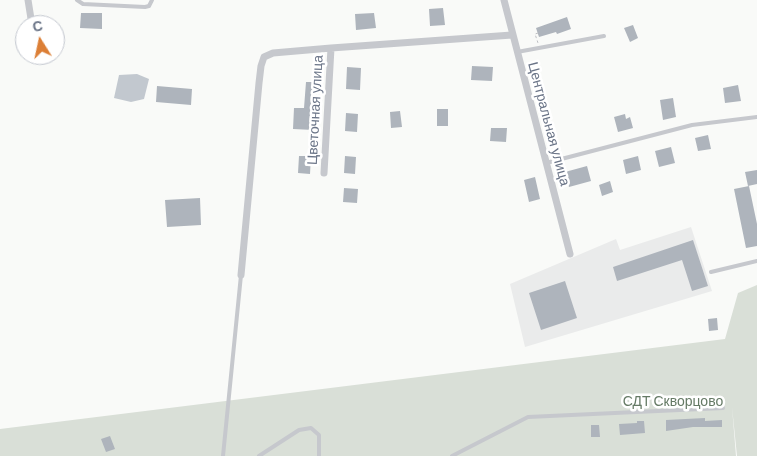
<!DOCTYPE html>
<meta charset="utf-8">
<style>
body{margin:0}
#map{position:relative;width:757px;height:456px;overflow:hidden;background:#f9faf8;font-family:Barlow,sans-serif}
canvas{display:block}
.north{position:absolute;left:15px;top:15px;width:50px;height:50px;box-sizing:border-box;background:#fff;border:1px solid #c3c7cf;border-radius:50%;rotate:350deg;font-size:14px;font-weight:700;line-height:20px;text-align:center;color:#6a7487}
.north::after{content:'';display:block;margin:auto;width:18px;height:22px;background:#dc7f36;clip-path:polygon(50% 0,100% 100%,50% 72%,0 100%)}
</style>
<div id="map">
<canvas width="757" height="456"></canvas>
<div class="north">С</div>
</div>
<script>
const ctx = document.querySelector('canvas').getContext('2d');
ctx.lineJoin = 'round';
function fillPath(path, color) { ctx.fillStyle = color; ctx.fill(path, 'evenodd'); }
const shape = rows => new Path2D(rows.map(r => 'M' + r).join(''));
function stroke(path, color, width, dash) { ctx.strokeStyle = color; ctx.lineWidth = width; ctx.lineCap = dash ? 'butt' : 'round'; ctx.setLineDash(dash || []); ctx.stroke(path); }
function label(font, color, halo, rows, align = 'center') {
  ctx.font = font + ' Barlow,sans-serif'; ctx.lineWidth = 5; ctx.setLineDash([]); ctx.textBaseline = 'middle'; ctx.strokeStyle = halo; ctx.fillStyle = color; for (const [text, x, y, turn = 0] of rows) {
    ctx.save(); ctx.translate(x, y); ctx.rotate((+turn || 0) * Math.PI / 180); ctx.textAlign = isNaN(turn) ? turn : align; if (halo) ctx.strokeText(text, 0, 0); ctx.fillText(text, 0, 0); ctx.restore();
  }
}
fillPath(shape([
 [691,227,712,291,525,347,510,284,616,239,620,250]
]), '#eaebeb');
fillPath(shape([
 [757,285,757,456,737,456,732,407,736,456,0,456,0,429,725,339,738,293]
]), '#d9dfd7');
fillPath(shape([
 [137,74,149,79,144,99,131,102,114,98,119,75]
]), '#c2c8cf');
fillPath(shape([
 [443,8,445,25,430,26,429,9],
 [81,13,102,13,102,29,80,28],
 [374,13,376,28,356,30,355,14],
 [567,17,571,29,557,34,556,32,539,37,536,28],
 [633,25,638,38,630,42,624,28],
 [472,66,493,67,492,81,471,80],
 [347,67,361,68,360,90,346,89],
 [306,82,317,82,316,100,314,100,313,130,293,129,294,108,304,108],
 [738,85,741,101,725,103,723,88],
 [157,86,192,89,191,105,156,102],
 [673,98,676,117,663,120,660,100],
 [437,109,448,109,448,126,437,126],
 [400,111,402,127,391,128,390,112],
 [346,113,358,114,357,132,345,131],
 [625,114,626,119,630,117,633,128,618,132,614,117],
 [491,128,507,128,506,142,490,141],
 [708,135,711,149,698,151,695,138],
 [671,147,675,163,659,167,655,151],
 [299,156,311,156,310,174,298,173],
 [345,156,356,157,355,174,344,173],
 [638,156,641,170,626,174,623,160],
 [587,166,591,181,569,187,565,172],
 [757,170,757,184,748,186,745,172],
 [535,177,540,199,529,202,524,180],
 [610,181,613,192,602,196,599,185],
 [749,186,757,224,757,246,746,248,734,189],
 [344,188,358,189,357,203,343,202],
 [200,198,201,225,167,227,165,200],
 [693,240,708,286,692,291,682,260,617,281,613,267],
 [565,281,577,318,541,330,529,293],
 [717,318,718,330,709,331,708,319],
 [705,418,705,421,722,420,722,427,693,427,666,431,666,420],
 [637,421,644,421,645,433,620,435,619,424,637,423],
 [591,425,599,425,600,437,591,437],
 [110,436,115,449,106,452,101,439]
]), '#aeb4bc');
stroke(shape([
 [538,33,535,34,538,43]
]), '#bebfc3', 1, [2.5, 2.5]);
stroke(shape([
 [77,0,83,4,145,7,149,6,152,0],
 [517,52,604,36],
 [546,163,692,125,757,117],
 [711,272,757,261],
 [223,456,241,275],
 [259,456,299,430,311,428,319,435,319,456],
 [452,456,528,417,723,408]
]), '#c6c8cd', 4);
stroke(shape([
 [28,0,32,25],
 [504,0,570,254],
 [324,173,331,48],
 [241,275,259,83,261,66,264,57,273,53,331,48,512,35]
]), '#c6c8cd', 7);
label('14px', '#6a7487', '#fff', [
 ["Цветочная улица",315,110,-87],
 ["Центральная улица",549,124,75]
]);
label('14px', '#657a65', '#fff', [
 ["СДТ Скворцово",673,401]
]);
</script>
